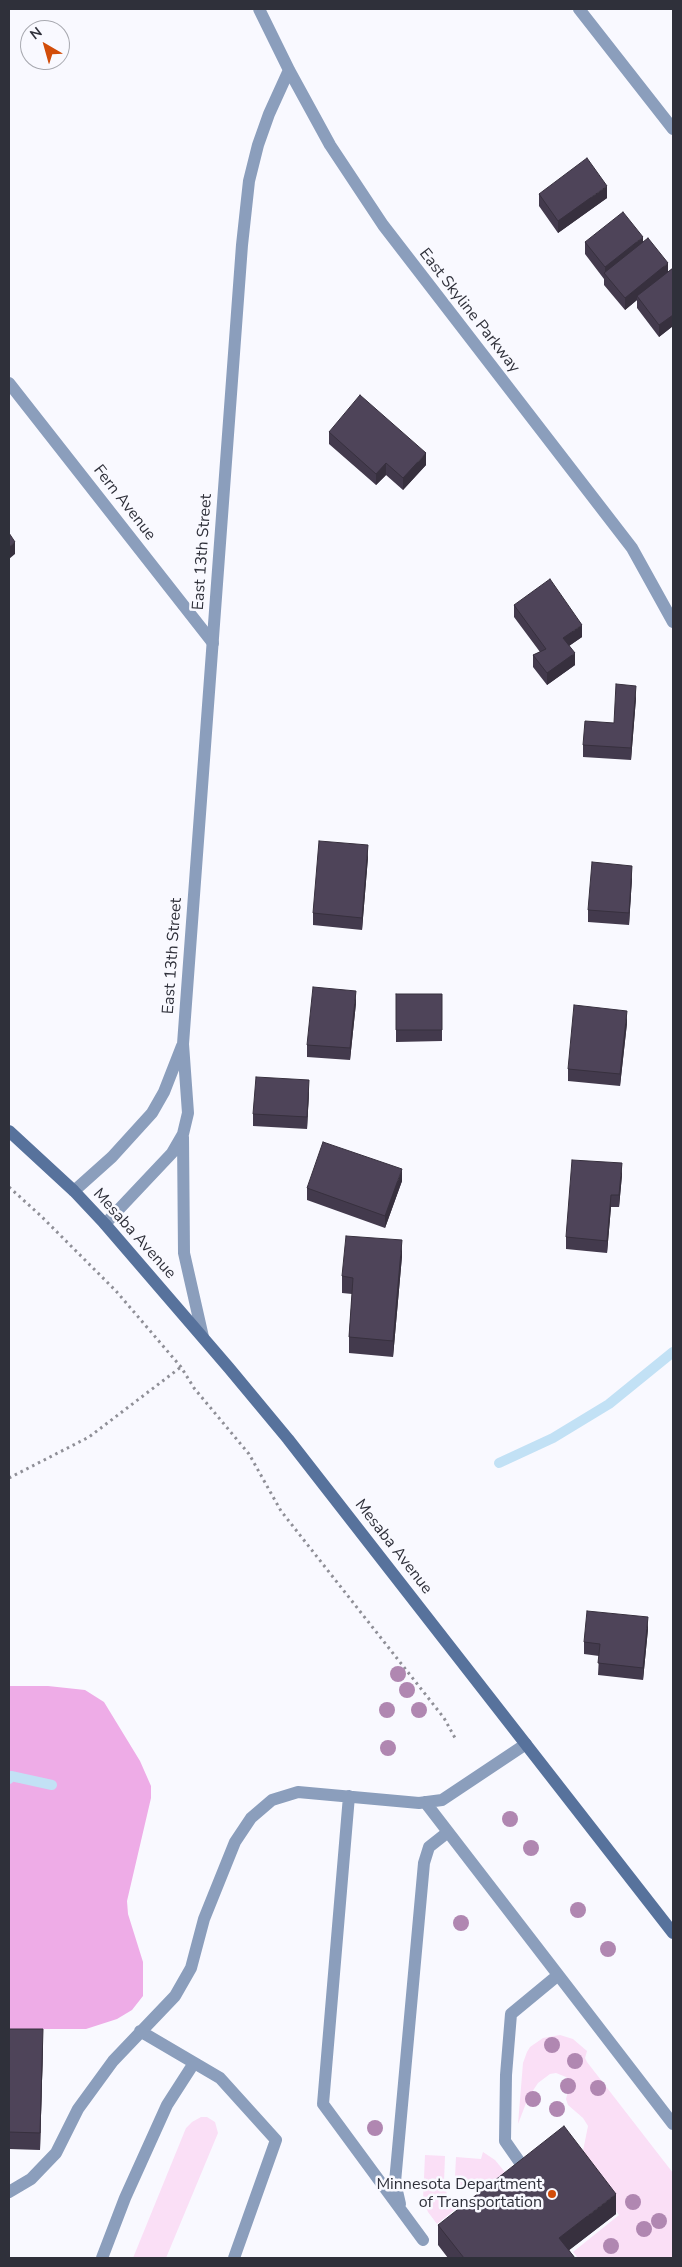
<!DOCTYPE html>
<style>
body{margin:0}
#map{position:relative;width:682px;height:2267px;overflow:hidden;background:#f9f9ff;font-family:"Nunito Sans",sans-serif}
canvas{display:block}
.frame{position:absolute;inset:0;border:10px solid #2f303a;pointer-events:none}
.north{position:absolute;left:20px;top:20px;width:50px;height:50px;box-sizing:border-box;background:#f9f9ff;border:1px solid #a8a9b0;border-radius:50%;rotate:322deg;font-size:14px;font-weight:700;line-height:20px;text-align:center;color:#2f303a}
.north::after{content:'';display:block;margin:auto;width:18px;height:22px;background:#d24d0a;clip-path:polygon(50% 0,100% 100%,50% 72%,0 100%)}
</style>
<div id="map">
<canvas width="682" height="2267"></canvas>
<div class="frame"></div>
<div class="north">N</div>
</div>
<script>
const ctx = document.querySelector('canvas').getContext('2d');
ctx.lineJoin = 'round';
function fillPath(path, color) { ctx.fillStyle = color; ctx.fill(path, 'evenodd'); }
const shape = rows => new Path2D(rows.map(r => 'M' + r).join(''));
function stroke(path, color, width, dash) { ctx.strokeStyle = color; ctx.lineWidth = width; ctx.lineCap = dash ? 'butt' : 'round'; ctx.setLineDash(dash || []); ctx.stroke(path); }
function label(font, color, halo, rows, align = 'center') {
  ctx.font = font + ' "Nunito Sans",sans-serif'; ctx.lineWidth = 5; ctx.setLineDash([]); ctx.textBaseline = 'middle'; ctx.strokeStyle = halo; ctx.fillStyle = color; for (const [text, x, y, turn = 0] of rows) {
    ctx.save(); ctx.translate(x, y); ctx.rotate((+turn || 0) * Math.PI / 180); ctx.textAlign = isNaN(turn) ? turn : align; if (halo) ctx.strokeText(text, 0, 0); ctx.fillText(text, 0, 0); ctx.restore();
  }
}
fillPath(shape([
 [560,2035,573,2039,587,2051,585,2058,587,2062,673,2173,673,2258,578,2258,573,2252,619,2215,580,2166,588,2126,583,2118,568,2105,566,2099,570,2083,566,2077,556,2073,550,2074,538,2083,528,2098,518,2124,523,2063,527,2052,530,2047,543,2038],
 [201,2117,207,2117,215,2122,218,2133,166,2258,133,2258,186,2128,192,2122],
 [483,2152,495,2160,514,2183,484,2205,468,2183,458,2190,455,2177,456,2157,481,2159],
 [425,2155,445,2156,444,2182,447,2195,457,2208,437,2224,428,2212,423,2200]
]), '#fadff6');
fillPath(shape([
 [9,1686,48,1686,85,1690,104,1702,140,1761,151,1786,151,1798,127,1901,128,1914,143,1962,143,1996,132,2010,117,2019,86,2029,9,2029]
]), '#eeace7');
stroke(shape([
 [499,1463,553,1438,609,1404,673,1352],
 [9,1779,11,1776,52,1785]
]), '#c2e1f5', 10);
stroke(shape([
 [9,1187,41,1216,116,1291,181,1367,194,1388,249,1454,281,1511,444,1718,455,1738],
 [9,1478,89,1437,181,1367]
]), '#8f8f97', 3, [2.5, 4]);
stroke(shape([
 [579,9,673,129],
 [349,1796,323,2104,423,2240],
 [425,1802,673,2124],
 [140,2031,220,2078,276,2140,234,2258],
 [528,2174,505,2141,506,2075,511,2014,557,1976],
 [9,2192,31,2179,56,2153,78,2109,113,2061,175,1996,191,1968,204,1919,235,1842,251,1818,272,1800,298,1792,419,1803,442,1800,526,1744],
 [400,2204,395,2182,424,1863,429,1847,448,1832],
 [102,2258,125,2198,167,2105,194,2063]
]), '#8b9ebc', 12);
stroke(shape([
 [9,383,213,643]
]), '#8b9ebc', 12);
stroke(shape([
 [259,9,289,70,330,145,383,225,632,548,673,622],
 [183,1137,184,1253,203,1337],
 [74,1191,112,1157,152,1113,164,1092,182,1046],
 [105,1224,172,1153,183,1134,188,1113,183,1044,242,245,249,181,258,145,269,114,289,70]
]), '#8b9ebc', 12);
stroke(shape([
 [9,1131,74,1191,105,1224,229,1368,288,1439,673,1933]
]), '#57729c', 12);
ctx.fillStyle = '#b087b1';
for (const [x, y] of [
 [398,1674],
 [407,1690],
 [387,1710],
 [419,1710],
 [388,1748],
 [510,1819],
 [531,1848],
 [578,1910],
 [461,1923],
 [608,1949],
 [552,2045],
 [575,2061],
 [568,2086],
 [598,2088],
 [533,2099],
 [557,2109],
 [375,2128],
 [633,2202],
 [659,2221],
 [644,2229],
 [611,2246]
]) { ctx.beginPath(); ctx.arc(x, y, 8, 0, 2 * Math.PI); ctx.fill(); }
fillPath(shape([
 [539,194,607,198,558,233,539,206],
 [585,242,643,242,668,272,673,268,673,326,659,337,637,308,637,300,625,310,604,285,604,279,585,254],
 [329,432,426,465,403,490,386,475,376,485,329,444],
 [514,605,582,637,569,646,575,665,547,685,533,667,533,655,540,652,514,617],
 [636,698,631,760,583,757,583,745,614,723],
 [368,857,362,930,313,925,313,913],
 [632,878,629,925,588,922,588,910],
 [396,994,442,994,442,1041,396,1042],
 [356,1003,350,1060,307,1057,307,1045],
 [627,1023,620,1086,568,1081,568,1069],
 [309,1092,307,1129,253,1126,253,1114],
 [622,1175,619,1207,611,1207,607,1253,566,1249,566,1237],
 [402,1181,385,1228,307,1200,307,1188],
 [402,1256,393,1357,349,1353,349,1337,352,1294,342,1293,342,1276],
 [648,1629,643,1680,598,1675,599,1656,584,1654,584,1642],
 [9,2029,43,2046,40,2150,9,2149],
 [616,2214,569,2250,575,2258,448,2258,438,2245,438,2225]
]), '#433a4d');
fillPath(shape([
 [607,186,607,198,558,233,558,221],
 [643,237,643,249,605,274,605,267],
 [668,263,668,275,637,296,637,300,625,310,625,298],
 [673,315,673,326,659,337,659,325],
 [426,453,426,465,403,490,403,478],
 [386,463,386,475,376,485,376,474],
 [15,542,15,554,9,559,9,547],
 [582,625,582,637,563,650,563,638],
 [575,653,575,665,547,685,547,673],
 [636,686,636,698,631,760,631,748],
 [368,845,368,857,362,930,362,918],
 [632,866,632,878,629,925,629,913],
 [356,991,356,1003,350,1060,350,1048],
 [627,1011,627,1023,620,1086,620,1074],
 [309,1080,309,1092,307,1129,307,1117],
 [622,1163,622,1175,619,1207,619,1195],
 [402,1169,402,1181,385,1228,385,1216],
 [611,1195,611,1207,607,1253,607,1241],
 [402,1240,402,1256,393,1357,393,1341],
 [648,1617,648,1629,643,1680,643,1668],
 [43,2029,43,2046,40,2150,40,2133],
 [616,2194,616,2214,559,2258,559,2238]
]), '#37303e');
const building = shape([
 [587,158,607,186,558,221,539,194,587,158],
 [623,212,643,237,605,267,585,242,623,212],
 [648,238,668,263,625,298,604,273,648,238],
 [673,268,673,315,659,325,637,296,673,268],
 [360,395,426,453,403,478,386,463,376,474,329,432,360,395],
 [9,533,15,542,9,547,9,533],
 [550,579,582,625,563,638,575,653,547,673,533,655,546,649,514,605,550,579],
 [616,684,636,686,631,748,583,745,585,721,614,723,616,684],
 [319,841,368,845,362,918,313,913,319,841],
 [592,862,632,866,629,913,588,910,592,862],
 [313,987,356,991,350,1048,307,1045,313,987],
 [396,994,442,994,442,1030,396,1030,396,994],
 [574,1005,627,1011,620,1074,568,1069,574,1005],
 [256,1077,309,1080,307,1117,253,1114,256,1077],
 [323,1142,402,1169,385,1216,307,1188,323,1142],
 [572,1160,622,1163,619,1195,611,1195,607,1241,566,1237,572,1160],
 [346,1236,402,1240,393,1341,349,1337,353,1278,342,1276,346,1236],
 [587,1611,648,1617,643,1668,598,1663,600,1644,584,1642,587,1611],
 [9,2029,43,2029,40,2133,9,2132,9,2029],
 [564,2126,616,2194,559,2238,575,2258,464,2258,438,2225,564,2126]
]);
fillPath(building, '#4e4459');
stroke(building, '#37303e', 1);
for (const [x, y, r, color] of [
 [552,2194,5,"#d24d0a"]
]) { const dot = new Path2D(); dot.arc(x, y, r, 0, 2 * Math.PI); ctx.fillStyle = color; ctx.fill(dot); stroke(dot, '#f9f9ff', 2); }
label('16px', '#2f303a', '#f9f9ff', [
 ["East Skyline Parkway",469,311,52],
 ["Fern Avenue",124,503,52],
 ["East 13th Street",203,552,-86],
 ["East 13th Street",173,956,-86],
 ["Mesaba Avenue",134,1234,48],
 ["Mesaba Avenue",393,1547,52]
]);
label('16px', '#2f303a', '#f9f9ff', [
 ["Minnesota Department",542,2185],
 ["of Transportation",542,2203]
], 'right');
</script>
